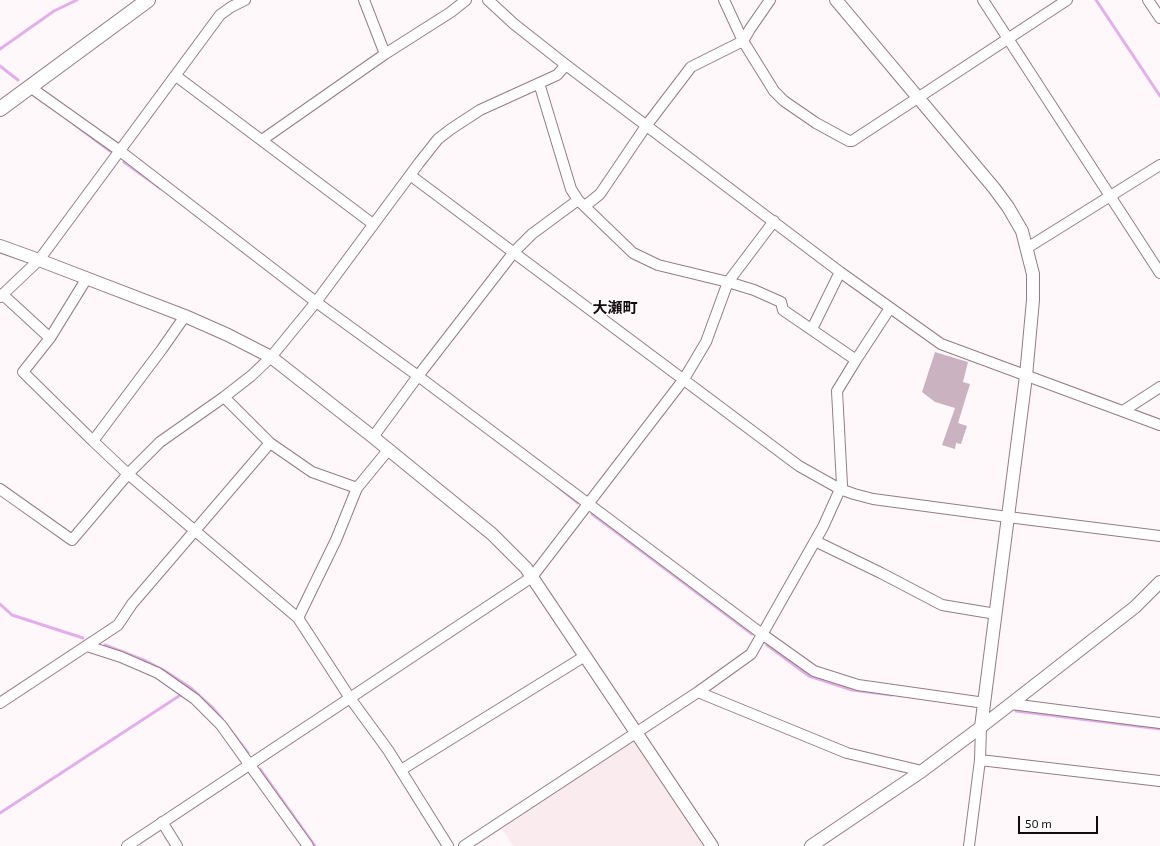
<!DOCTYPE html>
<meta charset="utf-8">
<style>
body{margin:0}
#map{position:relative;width:1160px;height:846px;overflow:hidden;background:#fef8fa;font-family:"Exo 2",sans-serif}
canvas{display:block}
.scale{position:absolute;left:1018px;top:816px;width:80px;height:18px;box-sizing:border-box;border:2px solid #130a0d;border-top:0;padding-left:5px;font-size:12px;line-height:14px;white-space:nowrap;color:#130a0d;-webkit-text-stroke:3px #fff;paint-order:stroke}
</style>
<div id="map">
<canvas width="1160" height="846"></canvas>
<div class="scale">50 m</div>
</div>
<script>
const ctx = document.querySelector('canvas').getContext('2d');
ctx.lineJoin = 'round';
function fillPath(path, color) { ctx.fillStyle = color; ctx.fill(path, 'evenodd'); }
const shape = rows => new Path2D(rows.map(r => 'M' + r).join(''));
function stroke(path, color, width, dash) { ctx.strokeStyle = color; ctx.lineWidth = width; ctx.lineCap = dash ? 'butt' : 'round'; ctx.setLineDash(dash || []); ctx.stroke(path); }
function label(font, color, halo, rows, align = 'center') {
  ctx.font = font + ' "Exo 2","Noto Sans JP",sans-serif'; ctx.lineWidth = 3; ctx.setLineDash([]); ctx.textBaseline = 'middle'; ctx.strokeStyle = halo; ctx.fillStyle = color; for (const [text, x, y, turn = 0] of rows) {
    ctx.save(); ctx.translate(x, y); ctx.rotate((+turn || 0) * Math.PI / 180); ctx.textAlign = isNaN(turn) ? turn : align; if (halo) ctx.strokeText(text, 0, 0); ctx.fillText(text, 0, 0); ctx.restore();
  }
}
fillPath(shape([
 [631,742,636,743,704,846,513,846,502,829]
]), '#faebee');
stroke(shape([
 [1096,0,1160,96],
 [0,49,54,11,77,0],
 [0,66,18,80],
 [74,124,110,151],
 [124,162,160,188],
 [557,486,578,503],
 [592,514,752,634],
 [0,604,12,615,83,638],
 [105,645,146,661,165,671,191,688,212,707,222,719],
 [767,645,809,676,852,690,892,695],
 [1016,711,1160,729],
 [225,723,248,753],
 [260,769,315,846],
 [0,813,182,694]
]), '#e2afeb', 3);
fillPath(shape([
 [935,352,968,362,963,382,970,384,958,423,967,426,961,444,956,443,955,449,942,445,955,408,935,402,922,392]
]), '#cab2c0');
const minor = shape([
 [364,0,385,54],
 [488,0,514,24,566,65,840,272,941,344,1160,425],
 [724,0,743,41,774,91,784,101,816,123,849,141,852,141,1067,0],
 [983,0,1160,273],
 [1148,0,1160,18],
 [176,76,373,224],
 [539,83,571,189,578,200,633,253,658,265,728,282,754,290,781,302,783,310,856,360],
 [30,87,120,151,316,302,418,376,762,634,814,671,858,685,985,703],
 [262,140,385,54,451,12,466,0],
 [410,175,799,466,840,489,854,494,873,499,1008,517,1160,536],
 [585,206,600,194,646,126,691,67,743,41,750,29,770,0],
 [1027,248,1160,165],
 [87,278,50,338,23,372,93,441,128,474,160,442,224,397,251,376,271,357,316,302,419,163,438,139,451,129,480,110,557,75,566,65],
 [2,294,50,338],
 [0,297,39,260,220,15,231,7,245,0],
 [812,329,840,272],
 [224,397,270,443,312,472,357,488],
 [1123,411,1160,387],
 [373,437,418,376,514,252,532,234,578,200],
 [93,441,162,349,185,316],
 [0,489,72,540,128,474,298,618,350,698,127,846],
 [815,541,881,573,942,605,996,614],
 [298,618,336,540,357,488,389,449],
 [87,646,121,657,158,673,195,699,221,725,308,846],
 [698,692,847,753,922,771],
 [0,703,118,625,132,604,270,443],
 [1011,704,1160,723],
 [980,760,1160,781],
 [401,770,585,656],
 [162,822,177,846],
 [448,846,388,750,350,698,532,577,684,379,706,342,728,282,774,221],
 [464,846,698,692,751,654,823,527,842,485,837,391,856,360,890,308],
 [969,846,980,760,981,727]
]);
const tertiary = shape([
 [836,0,994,188,1008,207,1022,231,1033,274,1033,300,1026,376,981,727],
 [0,246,39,260,185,316,228,335,271,357,373,437,492,534,526,568,712,846],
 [811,846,922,771,981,727,1135,607,1160,582]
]);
const secondary = shape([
 [0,109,148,0]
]);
stroke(minor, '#967c82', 12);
stroke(tertiary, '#967c82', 14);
stroke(secondary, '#967c82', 16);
stroke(minor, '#fff', 10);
stroke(tertiary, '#fff', 12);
stroke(secondary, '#fff', 14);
label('bold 15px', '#130a0d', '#fff', [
 ["大瀬町",615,308]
]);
</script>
